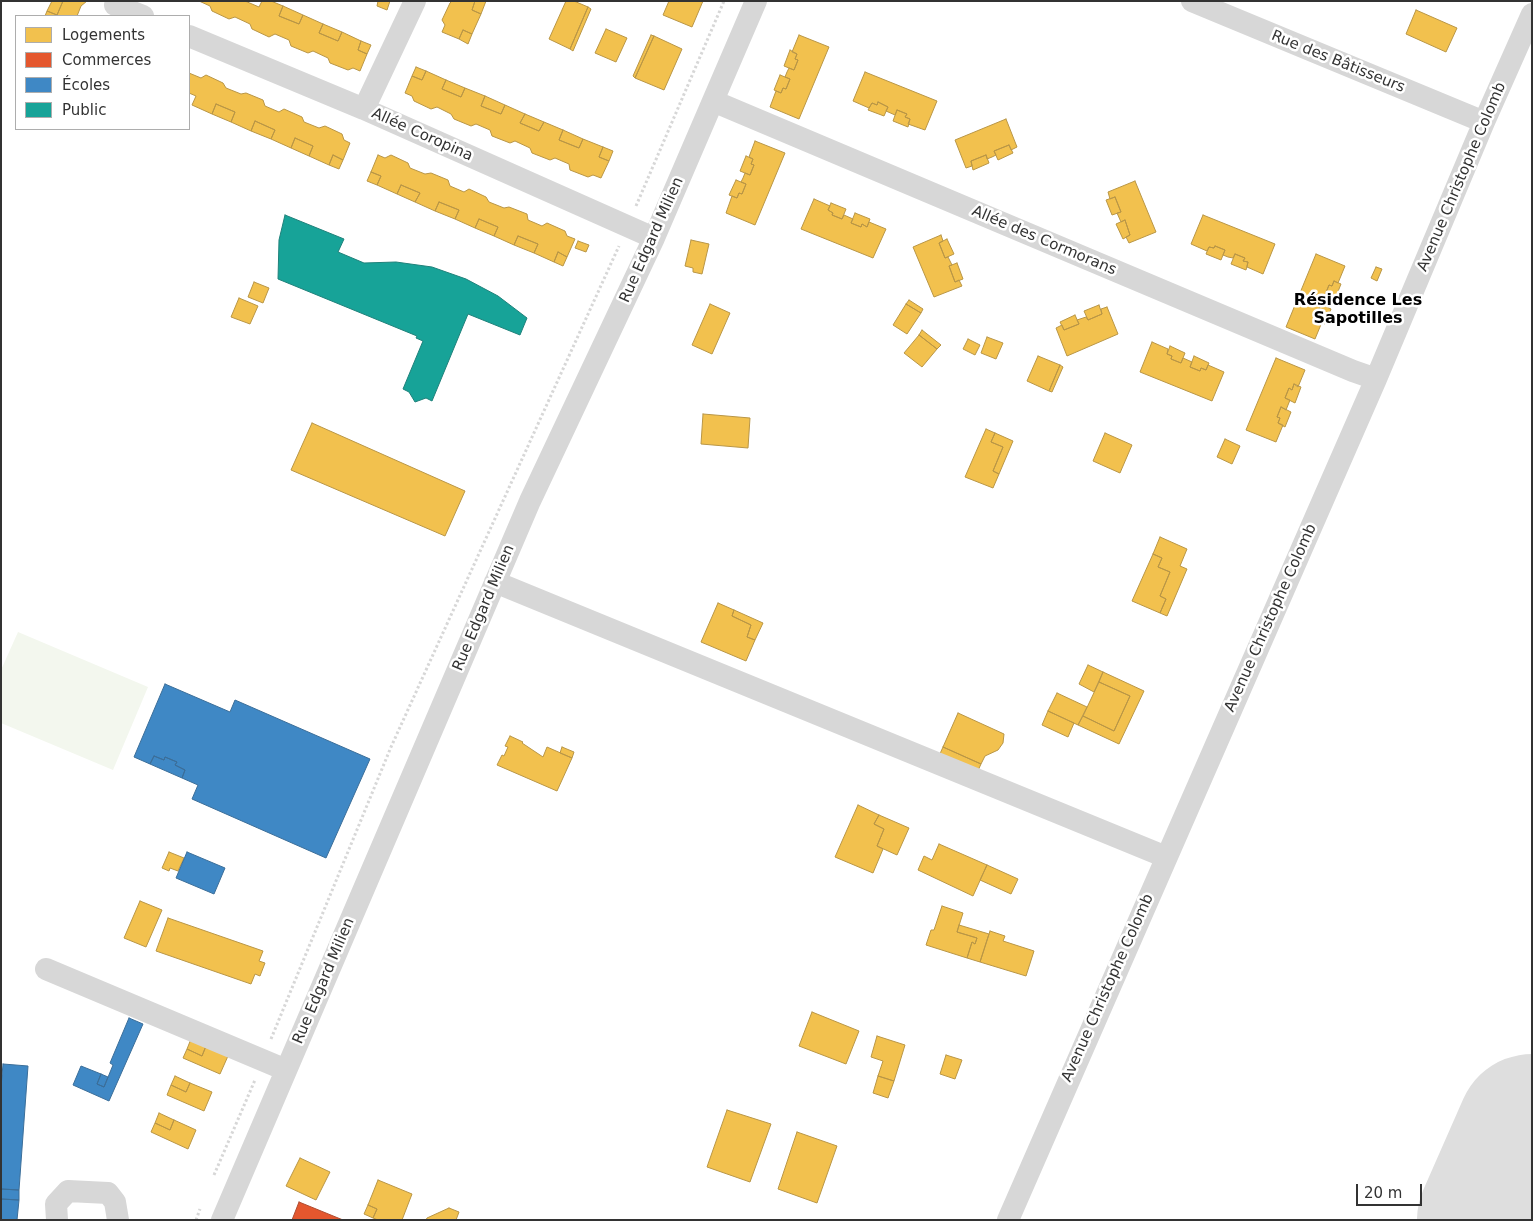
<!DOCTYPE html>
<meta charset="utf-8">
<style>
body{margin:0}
#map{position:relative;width:1533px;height:1221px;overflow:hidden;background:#fff;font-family:"DejaVu Sans",sans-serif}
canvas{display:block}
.frame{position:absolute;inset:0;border:2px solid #333;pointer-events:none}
.legend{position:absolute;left:15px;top:15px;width:175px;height:115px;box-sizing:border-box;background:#fff;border:1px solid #adadad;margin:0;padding:6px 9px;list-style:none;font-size:15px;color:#333}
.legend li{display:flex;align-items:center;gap:10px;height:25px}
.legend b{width:25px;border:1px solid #adadad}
.scale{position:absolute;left:1356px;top:1184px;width:66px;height:22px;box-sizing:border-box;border:2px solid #333;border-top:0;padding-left:6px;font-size:15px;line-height:18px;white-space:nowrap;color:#333;-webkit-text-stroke:4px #fff;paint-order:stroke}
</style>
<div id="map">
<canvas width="1533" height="1221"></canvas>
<div class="frame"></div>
<ul class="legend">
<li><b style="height:14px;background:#f2c14e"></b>Logements</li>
<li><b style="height:14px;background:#e4572e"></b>Commerces</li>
<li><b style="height:14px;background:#3f88c5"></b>Écoles</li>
<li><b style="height:14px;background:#17a398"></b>Public</li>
</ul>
<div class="scale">20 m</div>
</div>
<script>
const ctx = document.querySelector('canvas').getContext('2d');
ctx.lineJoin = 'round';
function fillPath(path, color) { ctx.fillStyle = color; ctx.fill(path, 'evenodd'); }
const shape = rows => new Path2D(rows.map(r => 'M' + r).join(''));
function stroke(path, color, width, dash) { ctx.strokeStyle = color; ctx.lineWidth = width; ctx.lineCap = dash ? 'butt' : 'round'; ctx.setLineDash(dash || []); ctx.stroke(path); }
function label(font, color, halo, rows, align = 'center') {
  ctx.font = font + ' "DejaVu Sans",sans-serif'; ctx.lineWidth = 5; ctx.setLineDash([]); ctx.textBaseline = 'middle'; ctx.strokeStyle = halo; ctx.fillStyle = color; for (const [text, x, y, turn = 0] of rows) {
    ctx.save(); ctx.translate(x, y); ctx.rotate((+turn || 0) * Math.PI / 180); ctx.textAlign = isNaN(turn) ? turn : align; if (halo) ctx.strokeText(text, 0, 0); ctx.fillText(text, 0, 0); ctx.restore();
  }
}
fillPath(shape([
 [18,632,148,687,113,770,1,723,1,670]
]), '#f3f7ee');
const homes = shape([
 [52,1,63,1,57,15,47,11,52,1],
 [63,1,87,1,81,6,77,16,45,16,47,11,57,15,63,1],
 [199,1,245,1,259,7,262,1,271,1,283,6,279,16,299,24,303,15,323,24,319,33,338,41,342,32,361,41,358,50,367,54,360,71,353,68,348,70,330,63,328,58,313,51,308,53,291,46,289,40,275,34,269,37,252,29,250,24,235,17,229,19,212,11,210,6,199,1],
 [378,1,390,1,387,10,377,6,378,1],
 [452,1,475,1,472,10,481,14,472,34,463,30,459,39,442,32,445,25,442,20,450,3,452,1],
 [475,1,486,1,481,14,472,10,475,1],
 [566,1,574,1,588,7,570,49,549,39,566,1],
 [669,1,703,1,692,27,663,15,669,1],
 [283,6,303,15,299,24,279,16,283,6],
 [588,7,591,9,573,51,570,49,588,7],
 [1416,10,1457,28,1446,52,1406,34,1416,10],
 [323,24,342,32,338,41,319,33,323,24],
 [606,29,627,38,616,62,595,53,606,29],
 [463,30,472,34,468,44,459,39,463,30],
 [651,35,654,36,635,78,633,76,651,35],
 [799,35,829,47,799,119,770,107,776,91,781,93,783,88,786,89,790,79,785,77,787,72,789,68,794,70,798,60,795,59,797,54,792,52,799,35],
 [654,36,682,49,664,90,635,78,654,36],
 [361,41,371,45,367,54,358,50,361,41],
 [790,50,797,54,795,59,798,60,794,70,784,66,790,50],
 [416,67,426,71,422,80,412,76,416,67],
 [426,71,446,80,442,89,461,97,465,88,485,96,481,106,501,114,505,105,525,114,520,123,539,131,544,122,563,130,559,140,579,148,583,139,603,147,599,157,609,161,601,178,593,175,588,177,570,170,569,164,555,158,550,160,532,153,530,148,515,141,510,143,492,136,490,130,476,124,471,126,454,119,451,114,437,107,431,109,414,101,412,96,405,93,412,76,422,80,426,71],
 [865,72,937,101,925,130,908,124,910,119,905,117,907,114,897,110,895,115,886,111,888,107,878,102,877,105,872,103,869,108,853,101,865,72],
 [189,73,201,78,206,75,223,83,226,88,241,94,246,93,263,100,265,106,279,112,284,109,302,117,304,122,319,128,325,126,342,134,344,140,350,143,343,160,333,155,329,165,309,156,313,146,295,138,291,148,271,139,275,130,255,121,251,131,231,122,235,112,216,104,212,114,192,105,196,96,189,93,189,73],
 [780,75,790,79,786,89,783,88,781,93,774,90,780,75],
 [446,80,465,88,461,97,442,89,446,80],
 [485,96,505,105,501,114,481,106,485,96],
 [878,102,888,107,884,116,868,110,872,103,877,105,878,102],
 [216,104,235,112,231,122,212,114,216,104],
 [897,110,907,114,905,117,910,119,908,127,893,121,897,110],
 [525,114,544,122,539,131,520,123,525,114],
 [1006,119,1017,147,1011,150,1009,145,994,151,996,155,992,157,987,159,986,155,971,161,972,166,966,168,955,140,1006,119],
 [255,121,275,130,271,139,251,131,255,121],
 [563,130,583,139,579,148,559,140,563,130],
 [295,138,313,146,309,156,291,148,295,138],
 [755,141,785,153,755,225,726,213,732,196,737,198,739,193,742,194,746,184,741,182,743,178,745,173,750,175,754,165,751,164,753,159,749,157,755,141],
 [1009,145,1013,153,998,160,994,151,1009,145],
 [603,147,613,151,609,161,599,157,603,147],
 [333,155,343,160,339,169,329,165,333,155],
 [378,155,385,158,391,155,408,163,410,168,425,174,431,173,448,180,450,186,464,192,469,189,486,197,489,202,504,208,509,207,527,214,528,220,542,226,547,223,565,231,567,236,575,239,567,257,558,252,554,262,534,253,538,244,518,236,514,245,494,236,498,227,479,219,475,228,455,219,459,210,439,202,435,211,415,202,420,193,401,185,397,194,377,185,381,176,371,172,378,155],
 [986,155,989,163,973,170,971,161,986,155],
 [746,156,753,159,751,164,754,165,750,175,740,171,746,156],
 [371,172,381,176,377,185,367,181,371,172],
 [736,180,746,184,742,194,739,193,737,198,729,195,736,180],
 [1135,181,1156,232,1129,243,1126,237,1130,235,1125,220,1121,222,1117,213,1121,212,1115,197,1110,199,1108,192,1135,181],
 [401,185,420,193,415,202,397,194,401,185],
 [1115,197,1121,212,1112,215,1106,200,1115,197],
 [814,199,830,206,828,210,833,213,832,215,842,219,844,215,853,219,851,223,861,227,862,224,867,227,869,222,886,229,873,258,801,229,814,199],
 [439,202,459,210,455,219,435,211,439,202],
 [831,203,846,209,842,219,832,215,833,213,828,210,831,203],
 [855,213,870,219,867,227,862,224,861,227,851,223,855,213],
 [1203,215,1275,244,1263,274,1247,267,1248,262,1243,261,1245,258,1235,254,1233,258,1228,257,1223,255,1225,250,1215,246,1214,248,1209,247,1207,251,1191,244,1203,215],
 [479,219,498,227,494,236,475,228,479,219],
 [1125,220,1130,235,1123,239,1116,224,1125,220],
 [941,235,943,241,939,243,945,258,948,257,952,265,949,266,955,282,959,280,962,286,934,297,913,247,941,235],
 [518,236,538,244,534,253,514,245,518,236],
 [947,239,954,254,945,258,939,243,947,239],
 [691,240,709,244,702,274,693,272,693,268,685,266,691,240],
 [578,241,589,245,586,252,575,248,578,241],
 [1215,246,1225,250,1221,260,1206,254,1209,247,1214,248,1215,246],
 [558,252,567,257,563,266,554,262,558,252],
 [1235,254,1245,258,1243,261,1248,262,1246,270,1231,264,1235,254],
 [1316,254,1345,266,1338,283,1334,281,1332,286,1329,285,1325,295,1330,297,1326,306,1321,304,1317,314,1320,315,1318,320,1322,322,1315,339,1286,327,1316,254],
 [957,263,963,279,955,282,949,266,957,263],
 [1376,267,1382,269,1377,281,1371,278,1376,267],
 [1334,281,1341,284,1335,299,1325,295,1329,285,1332,286,1334,281],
 [254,282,269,288,263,303,248,297,254,282],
 [239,298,258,306,250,324,231,317,239,298],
 [909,300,923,309,921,313,906,304,909,300],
 [710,304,730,313,712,354,692,345,710,304],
 [906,304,921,313,907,334,893,325,906,304],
 [1321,304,1331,309,1325,324,1318,320,1320,315,1317,314,1321,304],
 [1099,305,1102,314,1088,320,1084,311,1099,305],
 [1107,307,1118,334,1067,356,1056,328,1062,325,1064,330,1079,324,1077,320,1086,317,1088,320,1102,314,1101,309,1107,307],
 [1075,315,1079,324,1064,330,1060,322,1075,315],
 [922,330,941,345,937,349,919,335,922,330],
 [919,335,937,349,922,367,904,353,919,335],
 [987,337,1003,343,996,359,981,353,987,337],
 [968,339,980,345,975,355,963,349,968,339],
 [1152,342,1168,349,1167,354,1172,356,1171,359,1181,363,1183,358,1192,362,1190,367,1200,371,1201,368,1206,370,1208,365,1224,372,1212,401,1140,372,1152,342],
 [1170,346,1185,353,1181,363,1171,359,1172,356,1167,354,1170,346],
 [1038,356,1060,365,1049,391,1027,381,1038,356],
 [1194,356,1209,363,1206,370,1201,368,1200,371,1190,367,1194,356],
 [1276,358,1305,370,1298,387,1294,384,1292,390,1289,388,1285,398,1290,400,1286,410,1281,407,1277,417,1280,418,1278,423,1283,425,1276,442,1246,430,1276,358],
 [1060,365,1063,367,1052,392,1049,391,1060,365],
 [1294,384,1301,387,1295,403,1285,398,1289,388,1292,390,1294,384],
 [1281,407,1291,412,1285,427,1278,423,1280,418,1277,417,1281,407],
 [703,414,750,418,748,448,701,444,703,414],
 [312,423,465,491,445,536,291,470,312,423],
 [986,429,995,433,991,442,1003,447,993,471,999,474,993,488,965,477,986,429],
 [995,433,1013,441,999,474,993,471,1003,447,991,442,995,433],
 [1105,433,1132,445,1120,473,1093,461,1105,433],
 [1225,439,1240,446,1232,464,1217,457,1225,439],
 [1160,537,1187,549,1180,566,1187,569,1167,616,1160,613,1166,599,1160,596,1170,572,1158,567,1162,558,1153,554,1160,537],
 [1153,554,1162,558,1158,567,1170,572,1160,596,1166,599,1160,613,1132,601,1153,554],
 [718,603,734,610,732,616,751,625,747,637,755,640,746,661,701,642,718,603],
 [734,610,763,623,755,640,747,637,751,625,732,616,734,610],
 [1088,665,1103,672,1094,692,1079,684,1088,665],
 [1103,672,1144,691,1119,744,1078,725,1083,716,1114,731,1130,696,1099,682,1103,672],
 [1099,682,1130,696,1114,731,1083,716,1099,682],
 [1057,693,1087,707,1078,725,1048,711,1057,693],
 [1048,711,1074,723,1068,737,1042,725,1048,711],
 [958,713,1004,734,1003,743,998,750,985,756,981,764,943,747,958,713],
 [510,736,523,742,522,743,543,757,547,747,572,758,557,791,497,765,502,755,504,756,508,747,505,746,510,736],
 [562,747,574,752,572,758,560,753,562,747],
 [943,747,981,764,976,775,939,756,943,747],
 [858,805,879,815,874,824,884,829,877,846,883,849,873,873,835,857,858,805],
 [879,815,909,828,897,855,877,846,884,829,874,824,879,815],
 [939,844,987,865,973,896,918,870,924,856,932,860,939,844],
 [169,852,184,858,178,871,170,868,169,871,162,868,169,852],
 [987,865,1018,879,1011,894,980,880,987,865],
 [140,901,162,910,146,947,124,938,140,901],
 [942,906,963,913,957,932,977,938,975,944,972,942,967,958,926,945,931,930,934,930,942,906],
 [168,918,263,951,259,961,265,963,260,976,255,974,251,984,156,951,168,918],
 [959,925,989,934,980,962,967,958,972,942,975,944,977,938,957,932,959,925],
 [990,931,1005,936,1003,941,1034,951,1026,976,980,962,990,931],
 [812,1012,859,1031,846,1064,799,1046,812,1012],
 [877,1036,905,1045,894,1081,878,1076,883,1061,871,1057,877,1036],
 [191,1039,206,1046,202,1056,187,1049,191,1039],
 [206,1046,228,1056,220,1074,183,1058,187,1049,202,1056,206,1046],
 [946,1055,962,1060,955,1079,940,1074,946,1055],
 [175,1076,190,1083,186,1092,171,1085,175,1076],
 [878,1076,894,1081,888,1098,873,1093,878,1076],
 [190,1083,212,1092,204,1111,167,1095,171,1085,186,1092,190,1083],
 [727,1110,771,1124,750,1182,707,1167,727,1110],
 [159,1113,174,1120,170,1130,155,1123,159,1113],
 [174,1120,196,1130,188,1149,151,1132,155,1123,170,1130,174,1120],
 [797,1132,837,1146,817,1203,778,1189,797,1132],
 [300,1158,330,1172,316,1200,286,1186,300,1158],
 [378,1180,412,1194,402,1220,378,1220,373,1218,377,1209,368,1205,378,1180],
 [368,1205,377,1209,373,1218,364,1214,368,1205],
 [449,1208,459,1212,456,1220,426,1220,427,1218,449,1208]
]);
fillPath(homes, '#f2c14e');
stroke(homes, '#b99646', 1);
const shops = shape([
 [299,1202,343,1220,292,1220,299,1202]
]);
fillPath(shops, '#e4572e');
stroke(shops, '#af4c30', 1);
const schools = shape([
 [165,684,230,712,235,700,370,759,326,858,192,799,198,785,182,778,185,770,175,765,177,762,165,757,164,760,154,756,150,764,134,757,165,684],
 [154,756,164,760,165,757,177,762,175,765,185,770,182,778,150,764,154,756],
 [187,852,225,868,214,894,176,878,187,852],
 [129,1018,143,1024,109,1101,73,1085,81,1066,101,1074,97,1084,104,1087,113,1065,110,1063,129,1018],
 [3,1064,28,1066,19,1190,1,1189,1,1087,3,1064],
 [101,1074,108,1077,104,1087,97,1084,101,1074],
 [1,1189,19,1190,19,1200,1,1199,1,1189],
 [1,1199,19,1200,17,1220,1,1220,1,1199]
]);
fillPath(schools, '#3f88c5');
stroke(schools, '#3b6e99', 1);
const public = shape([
 [285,215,344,239,338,252,364,263,396,262,432,267,466,279,498,296,527,318,520,335,468,314,432,401,426,398,415,402,409,392,403,389,423,341,416,338,417,336,278,279,279,240,285,215]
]);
fillPath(public, '#17a398');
stroke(public, '#1f817a', 1);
stroke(shape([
 [1492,1220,1532,1129]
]), '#dedede', 150);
stroke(shape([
 [636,206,724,1],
 [271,1039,391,747,619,246],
 [214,1175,255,1080],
 [196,1220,200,1209]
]), '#d7d7d7', 3, [2.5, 2.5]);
stroke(shape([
 [1192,1,1484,122],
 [115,5,143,16],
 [189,36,364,109,654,238],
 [713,101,1353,371,1376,379],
 [364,109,415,1],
 [495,582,1166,857],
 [46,969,286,1070],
 [57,1220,56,1204,68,1191,108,1193,115,1202,118,1220],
 [222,1220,530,501,654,238,756,1],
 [1008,1220,1376,379,1484,122,1532,14]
]), '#d7d7d7', 22);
label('15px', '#333', '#fff', [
 ["Rue des Bâtisseurs",1338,62,22],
 ["Allée Coropina",422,135,24],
 ["Avenue Christophe Colomb",1462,177,-67],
 ["Rue Edgard Milien",652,240,-66],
 ["Allée des Cormorans",1044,241,23],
 ["Rue Edgard Milien",484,608,-67],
 ["Avenue Christophe Colomb",1271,618,-66],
 ["Rue Edgard Milien",324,981,-67],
 ["Avenue Christophe Colomb",1108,988,-66]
]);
label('bold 16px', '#000', '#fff', [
 ["Résidence Les",1358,301],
 ["Sapotilles",1358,319]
]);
</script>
